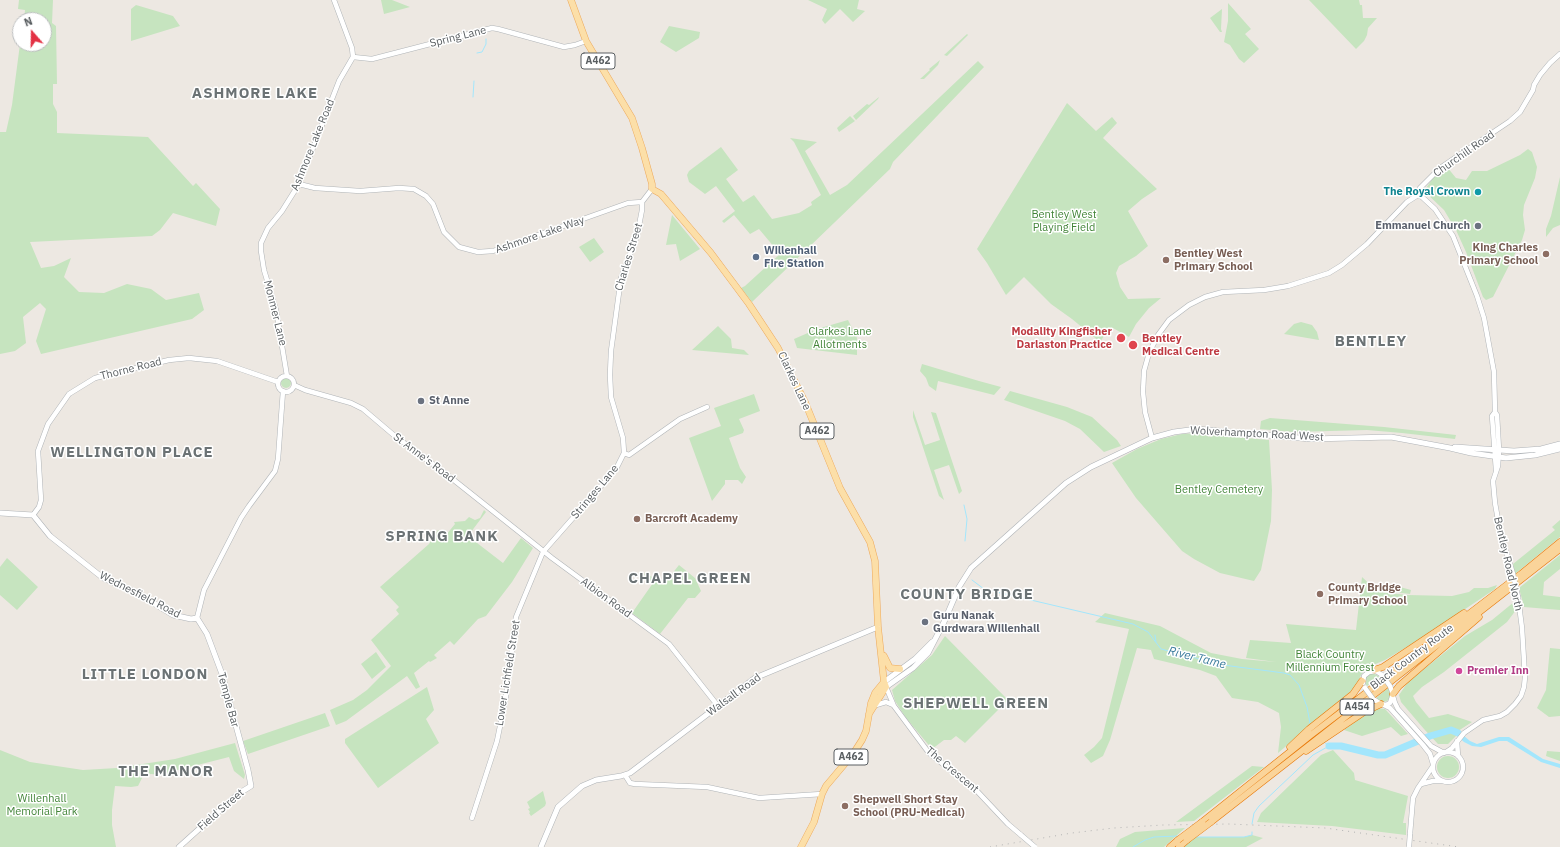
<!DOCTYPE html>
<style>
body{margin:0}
#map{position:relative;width:1560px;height:847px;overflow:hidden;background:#ede8e2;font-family:"IBM Plex Sans",sans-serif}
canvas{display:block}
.north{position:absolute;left:12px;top:12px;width:40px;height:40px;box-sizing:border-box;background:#fff;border:1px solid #bdbfc0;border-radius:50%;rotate:340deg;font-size:11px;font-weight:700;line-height:16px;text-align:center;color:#5a5f62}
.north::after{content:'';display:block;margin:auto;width:14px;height:18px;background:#e33144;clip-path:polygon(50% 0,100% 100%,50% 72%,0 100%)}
</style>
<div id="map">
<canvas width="1560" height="847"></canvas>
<div class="north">N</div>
</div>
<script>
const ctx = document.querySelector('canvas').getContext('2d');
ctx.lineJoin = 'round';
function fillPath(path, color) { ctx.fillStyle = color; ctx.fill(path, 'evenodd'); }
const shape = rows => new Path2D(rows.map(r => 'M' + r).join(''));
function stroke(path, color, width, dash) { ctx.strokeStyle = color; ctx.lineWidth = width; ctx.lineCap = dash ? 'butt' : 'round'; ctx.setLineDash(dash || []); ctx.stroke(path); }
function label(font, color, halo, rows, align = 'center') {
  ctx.font = font + ' "IBM Plex Sans",sans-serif'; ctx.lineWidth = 3; ctx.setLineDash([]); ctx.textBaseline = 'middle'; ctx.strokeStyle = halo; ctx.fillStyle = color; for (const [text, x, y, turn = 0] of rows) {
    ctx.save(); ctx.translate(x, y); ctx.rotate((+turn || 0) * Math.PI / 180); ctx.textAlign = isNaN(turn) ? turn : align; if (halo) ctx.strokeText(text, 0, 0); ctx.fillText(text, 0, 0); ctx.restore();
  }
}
fillPath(shape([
 [19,0,53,0,52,23,56,26,57,84,53,84,53,104,57,112,57,133,148,137,193,186,196,183,220,209,216,226,173,213,160,230,152,236,30,242,41,268,54,266,71,258,64,277,79,292,104,293,127,284,151,289,166,300,199,293,204,310,192,319,41,354,36,341,46,309,40,303,23,317,26,343,15,351,0,354,0,132,6,132,12,105,20,44,44,44,44,20,24,20,25,10,18,9],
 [381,0,392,0,410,7,384,14],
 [808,0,859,0,857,9,865,11,853,22,840,9,825,24,822,20,827,9],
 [1309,0,1359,0,1360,5,1362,5,1363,18,1377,18,1368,28,1367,35,1364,41,1356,49],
 [1228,3,1251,29,1245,34,1259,49,1244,63,1239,59,1230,45,1224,42,1228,21],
 [136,5,173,16,180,26,131,41,131,9],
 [1222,9,1221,29,1222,32,1220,32,1210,18],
 [669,26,700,32,699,38,676,52,660,42],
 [967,34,968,35,947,56,944,55],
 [940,60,938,65,924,79,920,79,930,70,929,69],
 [978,61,984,67,893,162,890,169,752,302,741,288,745,286,780,254,759,229,750,234,734,215,724,223,722,221,735,211,716,186,705,194,689,182,687,175,689,171,721,147,738,170,726,179,743,202,754,195,772,219,799,213,812,205,811,202,821,195,794,142,790,138,817,142,805,151,830,195,847,185],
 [879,97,878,99,856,120,853,116,867,104,869,105],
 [1067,103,1096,131,1112,117,1117,123,1103,138,1157,189,1142,199,1128,211,1148,246,1136,256,1119,266,1116,273,1120,287,1128,299,1161,298,1149,308,1136,324,1129,337,1113,328,1110,333,1104,336,1100,342,1072,319,1051,304,1024,277,1006,295,987,263,977,249],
 [850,116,855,121,839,132,837,128],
 [1528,149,1532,152,1537,167,1535,178,1524,205,1523,215,1525,230,1522,240,1493,297,1486,300,1483,297,1466,252,1456,230,1444,210,1424,191,1433,178,1447,167,1456,178,1466,180,1472,171,1487,171,1520,155],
 [1560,177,1560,225,1553,228,1546,237,1546,229,1551,216],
 [672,215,700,249,680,261,676,244,666,245],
 [594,238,604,252,590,262,579,247],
 [848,320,857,338,857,355,797,348,794,339,817,329],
 [1301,322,1312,325,1317,332,1319,340,1284,334,1294,324],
 [718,326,731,339,732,348,744,350,749,355,692,350],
 [922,364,979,381,1001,387,994,395,938,381,936,391,929,386,926,378,920,371],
 '281 383a5 5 0 1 1 10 0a5 5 0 1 1-10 0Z',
 [1010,391,1067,407,1092,417,1117,440,1121,446,1104,452,1080,429,1065,421,1004,400],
 [754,394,760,411,739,419,744,430,743,433,729,438,740,468,746,477,742,484,738,480,725,480,725,484,712,501,689,438,721,426,714,408],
 [913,410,925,445,940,440,931,412,936,413,962,491,959,494,949,465,934,470,944,500,939,496,913,417],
 [1270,418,1384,427,1456,435,1455,439,1402,433,1367,430,1293,432,1260,429,1261,421],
 [1201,433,1205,434,1207,436,1211,437,1214,435,1269,440,1272,490,1271,521,1261,570,1254,581,1220,573,1194,559,1182,551,1136,498,1112,463,1137,449,1161,439,1182,434],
 [484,510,486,512,468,536,503,563,521,538,533,548,512,582,486,616,478,619,454,645,450,641,434,655,437,658,430,662,429,661,414,673,420,687,416,689,407,676,346,721,336,725,330,710,353,700,367,690,391,666,371,640,399,614,396,610,399,607,380,587,429,544,438,530,446,535,455,524,454,522,465,521,469,517,475,520,480,518],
 [1560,520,1560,537,1515,574,1513,564,1555,530,1552,527],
 [1560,555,1560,569,1544,582,1543,595,1560,597,1560,610,1524,607,1519,588],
 [7,558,38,587,17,610,0,595,0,567],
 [679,565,695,578,701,591,695,598,688,598,660,634,632,613,653,583,644,576,645,572,663,585],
 [1362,577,1378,592,1408,595,1452,596,1469,592,1474,588,1488,588,1497,585,1495,589,1425,636,1385,660,1366,668,1361,675,1356,687,1278,753,1281,727,1279,713,1258,702,1232,698,1216,676,1200,670,1154,659,1151,650,1137,648,1110,740,1103,756,1091,763,1084,755,1094,747,1102,738,1129,629,1095,622,1105,613,1160,626,1211,653,1242,659,1276,662,1246,658,1250,640,1291,643,1286,624,1356,630],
 [1389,584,1411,590,1410,594,1378,590,1376,587,1377,585],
 [1514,602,1516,610,1507,622,1444,672,1422,687,1413,696,1416,702,1429,718,1448,714,1472,722,1458,731,1454,729,1453,732,1457,735,1448,744,1438,744,1424,729,1401,702,1399,695,1408,682,1465,636,1492,620],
 [945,636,1008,700,965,743,956,736,951,740,944,740,932,749,906,718,895,701,892,690,932,655],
 [1550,648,1560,649,1560,716,1549,717,1537,708,1546,690],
 [376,652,386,667,372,679,361,664],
 [1373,673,1380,677,1367,686,1365,683,1366,677,1368,675],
 [427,687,434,710,426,719,439,743,378,788,345,743,345,739],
 [1388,688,1391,693,1389,700,1384,702,1378,700,1376,698],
 [1378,708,1385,709,1408,734,1401,736,1391,727,1362,736,1344,730,1370,711],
 [325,713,330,726,248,754,243,741],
 [235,743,245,775,244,779,234,771,229,757,174,771,171,776,151,774,143,776,138,786,131,787,115,786,112,810,112,825,116,847,0,847,0,750,30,762,83,770,117,768,175,759],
 [1333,750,1354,773,1355,780,1408,796,1403,823,1406,823,1406,835,1332,826,1257,822,1261,813,1321,755],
 [1547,751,1560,752,1560,761,1546,756],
 '1437 767a11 11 0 1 1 22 0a11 11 0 1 1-22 0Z',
 [1252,766,1264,767,1194,821,1176,822],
 [543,791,546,803,545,806,531,816,529,813,530,812,528,809,530,808,527,802],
 [1185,828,1164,847,1116,847,1120,839,1135,832],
 [1252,835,1263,838,1246,847,1183,847,1195,837,1244,837]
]), '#c6e4bf');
fillPath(shape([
 [1450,728,1458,731,1470,741,1477,744,1499,737,1509,737,1543,759,1560,764,1560,768,1541,762,1507,741,1499,741,1481,747,1472,746,1464,742,1453,732,1450,732]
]), '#a3e6fc');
stroke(shape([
 [477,53,482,52,486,44,486,39],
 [473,97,474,81],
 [964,505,967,519,965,541],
 [972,580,984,589,1133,624,1148,632,1161,649,1223,665,1284,673,1290,675,1299,685,1307,707,1310,723],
 [1155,635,1156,642],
 [1252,824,1254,813,1259,806,1313,755,1329,746,1324,742],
 [1197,837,1244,837,1252,835,1252,832],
 [1133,847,1145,840,1154,837,1178,836]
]), '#a3e6fc', 1);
stroke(shape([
 [1329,746,1341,746,1378,755,1385,755,1430,736,1451,730,1458,733]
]), '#a3e6fc', 7);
const tertiary = shape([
 [353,57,372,59,492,28,498,29,564,47,575,45,586,41],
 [299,184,315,188,360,191,399,188,414,189,426,196,433,204,444,232,459,247,478,252,493,251,628,203,642,202],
 [1418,195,1422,197,1435,209,1453,236,1477,296,1484,318,1494,372,1495,412,1492,416,1496,470],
 [287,376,276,310,264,270,261,251,261,243,268,228,282,211,299,184,339,81,353,57,352,48,334,0],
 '278 384a8 8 0 1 1 16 0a8 8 0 1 1-16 0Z',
 [294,385,305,390,351,403,363,409,396,437,445,473,552,558,669,644,718,706],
 [1495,412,1497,415,1499,450,1498,466,1493,481,1495,503,1500,531,1513,574],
 [1152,438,1145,412,1143,392,1144,371,1149,353,1158,335,1169,320,1189,305,1205,297,1223,292,1264,290,1288,286,1329,273,1342,265,1367,244,1407,202,1418,195,1420,188,1440,168,1510,121,1520,112,1533,90,1534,85,1540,75,1550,63,1560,54],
 [624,453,629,455,680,419,707,407],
 [33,515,39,507,41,500,38,451,48,424,69,394,95,378,169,360,189,358,217,361,278,382],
 [197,618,204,590,241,518,249,506,275,471,278,459,283,391],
 [1363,683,1364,676,1369,672,1376,671,1382,675],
 [886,687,894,706,929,753,976,790,1008,824,1021,835],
 [1393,696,1395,703,1398,709,1431,746,1444,753],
 [1373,699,1381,704,1386,705,1390,703,1393,694,1390,686],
 [876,705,886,702,893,705],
 [1384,705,1390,708,1423,745,1430,754,1433,764],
 [1457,741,1458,756],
 [1446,752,1452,748,1464,733,1483,720,1500,716,1507,712,1515,704,1521,696,1524,687,1525,677,1522,628,1518,597],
 '1433 767a15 15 0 1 1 30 0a15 15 0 1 1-30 0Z',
 [625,775,630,783,635,784,707,787,759,798,822,794],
 [1421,784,1433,781,1441,781],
 [472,818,497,741,506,697,516,617,543,552,616,469,624,453,623,438,611,397,610,375,611,351,621,278,637,236,642,210,642,202,652,189],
 [1410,834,1413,798,1418,788,1433,766]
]);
const secondary = shape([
 [1455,447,1514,451,1541,449,1560,444],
 [0,513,33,515,50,536,103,578,135,592,173,615,191,619,197,618,207,634,222,674,248,770,251,786,238,794,179,847],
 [884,682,915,659,932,642],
 [886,687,913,668,928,653,944,622,959,587,971,568,1066,483,1091,467,1152,438,1174,432,1197,429,1311,439,1391,437,1450,448,1471,453,1506,458,1535,455,1560,449],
 [541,847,558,807,582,786,596,780,621,776,630,773,755,678,878,627]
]);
const primary = shape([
 [571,0,586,41,632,118,642,148,652,184,652,189,661,194,711,253,749,304,778,348,805,402,840,488,870,542,875,561,878,627,884,682,886,687,869,714],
 [884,656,890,668,900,669],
 [801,847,814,822,822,794,826,786,853,754,862,740,866,731,871,703,875,693,884,682]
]);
const trunk = shape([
 [1374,670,1383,667,1464,613],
 [1393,694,1399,686,1479,617],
 [1290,747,1309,729,1353,694,1362,681],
 [1306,751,1364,712,1381,704],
 [1202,822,1311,735,1521,574,1560,542],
 [1211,822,1560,549],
 [1170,847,1178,840],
 [1179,847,1187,840]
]);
stroke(tertiary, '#b0b4b7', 5.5);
stroke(secondary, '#afb3b7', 6);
stroke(primary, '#eda95b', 7);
stroke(trunk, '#e87807', 7);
stroke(tertiary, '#fff', 4.5);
stroke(secondary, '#fff', 5);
stroke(primary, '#fcdfa8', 6);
stroke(trunk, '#fad49a', 6);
stroke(shape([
 [990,847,1072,833,1114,828,1163,825,1229,824,1325,828,1459,847]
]), '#b1b2b2', 1, [1, 5]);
const tertiaryBridge = shape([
 [1513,574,1518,597],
 [1382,675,1390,686],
 [1365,688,1373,699],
 [1021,835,1035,847],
 [1409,847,1410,834]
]);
const trunkBridge = shape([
 [1178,840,1202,822],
 [1187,840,1211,822]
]);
stroke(tertiaryBridge, '#b0b4b7', 5.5, []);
stroke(trunkBridge, '#e87807', 7, []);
stroke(tertiaryBridge, '#fff', 4.5);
stroke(trunkBridge, '#fad49a', 6);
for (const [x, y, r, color] of [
 [1478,192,4,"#0f9aa8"],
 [1478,226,4,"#6b7280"],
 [1546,254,4,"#8d6e63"],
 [756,257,4,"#5c6f8a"],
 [1166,260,4,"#8d6e63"],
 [1121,338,5,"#e0444e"],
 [1133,345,5,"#e0444e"],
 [421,401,4,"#6b7280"],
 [637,519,4,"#8d6e63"],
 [1320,594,4,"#8d6e63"],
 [925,622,4,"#6b7280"],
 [1459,671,4,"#d1479c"],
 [845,806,4,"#8d6e63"]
]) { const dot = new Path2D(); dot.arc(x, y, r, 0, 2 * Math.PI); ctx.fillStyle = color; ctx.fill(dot); stroke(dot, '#fff', 1.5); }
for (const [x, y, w] of [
 [598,61,34],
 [817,431,34],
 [1357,707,34],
 [851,757,34]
]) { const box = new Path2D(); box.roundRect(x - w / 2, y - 8, w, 16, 3); ctx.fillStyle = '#fff'; ctx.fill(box); stroke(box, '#5a5f62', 1); }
label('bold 10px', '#5a5f62', null, [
 ["A462",598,61],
 ["A462",817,431],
 ["A454",1357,707],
 ["A462",851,757]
]);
label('11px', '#5a5f62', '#fff', [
 ["Spring Lane",458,37,-14],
 ["Ashmore Lake Road",313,145,-68],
 ["Churchill Road",1464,154,-35],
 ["Ashmore Lake Way",540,235,-19],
 ["Charles Street",629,257,-73],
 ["Monmer Lane",275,313,76],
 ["Thorne Road",131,369,-14],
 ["Clarkes Lane",794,381,65],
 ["Wolverhampton Road West",1257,434,3],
 ["St Anne's Road",424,458,37],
 ["Stringes Lane",595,492,-50],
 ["Bentley Road North",1508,564,77],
 ["Wednesfield Road",140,595,27],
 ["Albion Road",606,598,36],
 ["Black Country Route",1412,657,-37],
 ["Lower Lichfield Street",508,673,-81],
 ["Walsall Road",734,695,-36],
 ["Temple Bar",228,700,75],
 ["The Crescent",952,770,40],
 ["Field Street",221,810,-41]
]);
label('bold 11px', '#0d838f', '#fff', [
 ["The Royal Crown",1470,192]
], 'right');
label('11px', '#428438', '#fff', [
 ["Bentley West",1064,215],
 ["Playing Field",1064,228],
 ["Clarkes Lane",840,332],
 ["Allotments",840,345],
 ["Bentley Cemetery",1219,490],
 ["Black Country",1330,655],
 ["Millennium Forest",1330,668],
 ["Willenhall",42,799],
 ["Memorial Park",42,812]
]);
label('bold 11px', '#5b616d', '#fff', [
 ["Emmanuel Church",1470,226,"right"],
 ["St Anne",429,401],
 ["Guru Nanak",933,616],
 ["Gurdwara Willenhall",933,629]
], 'left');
label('bold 11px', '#785e54', '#fff', [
 ["King Charles",1538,248,"right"],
 ["Primary School",1538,261,"right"],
 ["Bentley West",1174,254],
 ["Primary School",1174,267],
 ["Barcroft Academy",645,519],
 ["County Bridge",1328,588],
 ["Primary School",1328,601],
 ["Shepwell Short Stay",853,800],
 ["School (PRU-Medical)",853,813]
], 'left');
label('bold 11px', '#4e5e75', '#fff', [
 ["Willenhall",764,251],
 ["Fire Station",764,264]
], 'left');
label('bold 11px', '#be3a42', '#fff', [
 ["Modality Kingfisher",1112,332],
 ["Darlaston Practice",1112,345],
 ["Bentley",1142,339,"left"],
 ["Medical Centre",1142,352,"left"]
], 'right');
label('bold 11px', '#b23c85', '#fff', [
 ["Premier Inn",1467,671]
], 'left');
label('italic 12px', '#3b7c9c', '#fff', [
 ["River Tame",1197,658,14]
]);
ctx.letterSpacing = '1px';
label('bold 15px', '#6b7274', '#fff', [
 ["ASHMORE LAKE",255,94],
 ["BENTLEY",1371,342],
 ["WELLINGTON PLACE",132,453],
 ["SPRING BANK",442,537],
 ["CHAPEL GREEN",690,579],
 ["COUNTY BRIDGE",967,595],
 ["LITTLE LONDON",145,675],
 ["SHEPWELL GREEN",976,704],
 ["THE MANOR",166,772]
]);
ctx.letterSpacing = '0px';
</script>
